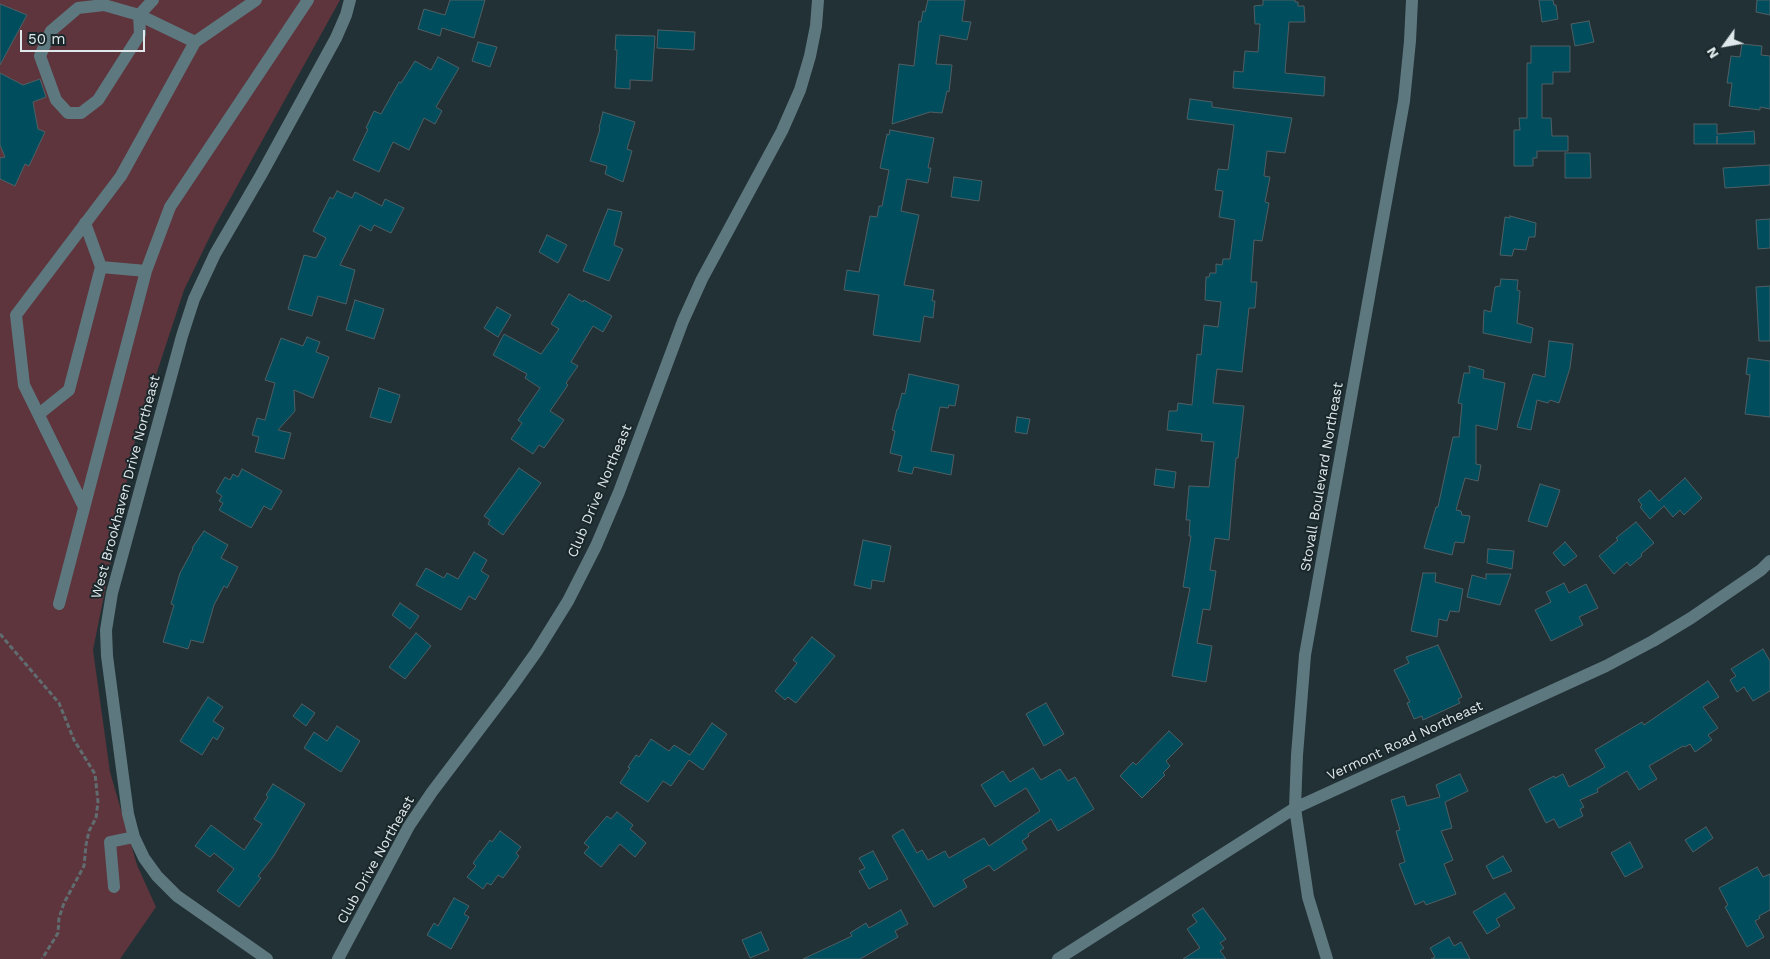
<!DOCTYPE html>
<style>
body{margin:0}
#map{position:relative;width:1770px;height:959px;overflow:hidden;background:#223135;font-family:"Work Sans",sans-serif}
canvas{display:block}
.north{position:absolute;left:1700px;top:20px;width:50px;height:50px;-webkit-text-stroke:4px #19272b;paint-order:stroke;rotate:238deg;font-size:14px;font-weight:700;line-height:20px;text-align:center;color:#dfe8eb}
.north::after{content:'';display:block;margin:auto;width:18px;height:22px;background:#dfe8eb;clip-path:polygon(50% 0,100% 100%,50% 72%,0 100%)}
.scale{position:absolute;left:20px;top:30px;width:125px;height:22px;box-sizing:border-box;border:2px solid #dfe8eb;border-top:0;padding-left:6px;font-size:15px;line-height:18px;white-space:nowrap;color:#dfe8eb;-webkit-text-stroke:4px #19272b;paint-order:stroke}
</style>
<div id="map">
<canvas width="1770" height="959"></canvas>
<div class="north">N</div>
<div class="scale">50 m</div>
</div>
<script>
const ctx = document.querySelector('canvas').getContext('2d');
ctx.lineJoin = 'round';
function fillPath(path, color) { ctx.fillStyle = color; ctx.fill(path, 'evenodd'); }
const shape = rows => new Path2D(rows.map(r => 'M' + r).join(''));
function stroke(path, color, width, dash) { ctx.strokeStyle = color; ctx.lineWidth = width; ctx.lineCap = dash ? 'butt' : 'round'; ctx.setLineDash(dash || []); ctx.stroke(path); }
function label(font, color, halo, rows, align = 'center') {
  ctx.font = font + ' "Work Sans",sans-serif'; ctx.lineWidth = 4; ctx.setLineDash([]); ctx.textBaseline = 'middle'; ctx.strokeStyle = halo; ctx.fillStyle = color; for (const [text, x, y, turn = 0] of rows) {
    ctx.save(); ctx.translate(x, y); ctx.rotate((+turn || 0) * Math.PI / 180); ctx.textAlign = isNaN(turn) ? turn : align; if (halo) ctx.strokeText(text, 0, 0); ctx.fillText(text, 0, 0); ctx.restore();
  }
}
fillPath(shape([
 [0,0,340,0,215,226,184,290,136,436,93,650,110,772,137,865,156,907,120,959,0,959]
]), '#5e353c');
const building = shape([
 [450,0,485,0,474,38,442,28,440,36,418,29,424,9,445,15,450,0],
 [928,0,965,0,962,21,971,22,967,40,940,35,936,64,952,65,949,92,947,91,942,113,930,112,892,124,899,64,914,66,919,21,921,22,923,11,925,12,928,0],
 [1263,0,1295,0,1295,2,1298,2,1298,6,1304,6,1305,22,1289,22,1285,73,1325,77,1324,96,1233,88,1234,71,1243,72,1245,51,1258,52,1260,24,1255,24,1254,6,1263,5,1263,0],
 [1539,0,1553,0,1554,5,1556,5,1558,19,1542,22,1539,0],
 [1757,0,1770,0,1770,15,1756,12,1757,0],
 [0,4,27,15,0,65,0,4],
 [1589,21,1594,42,1575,46,1571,24,1589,21],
 [658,30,695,32,694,50,657,48,658,30],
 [616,35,655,36,652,81,630,80,630,89,615,88,617,50,615,50,616,35],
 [478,42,497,47,490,67,472,61,478,42],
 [1742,44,1762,46,1761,55,1770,56,1770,109,1760,107,1760,110,1729,106,1732,83,1727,83,1731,56,1740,57,1742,44],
 [1531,46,1570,46,1570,72,1553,72,1553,84,1542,84,1542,118,1551,118,1552,136,1568,136,1568,151,1537,151,1537,158,1533,158,1533,166,1514,166,1514,130,1520,130,1519,118,1527,118,1527,63,1531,63,1531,46],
 [438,57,459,68,436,107,442,111,435,124,424,118,409,150,393,142,379,172,353,160,368,129,366,128,374,111,381,114,399,82,401,83,415,61,431,70,438,57],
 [0,73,23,85,40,79,46,97,33,102,38,129,45,132,29,166,25,164,15,186,0,179,0,158,5,157,0,145,0,73],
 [1190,99,1212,102,1212,107,1292,118,1285,153,1267,151,1264,176,1270,177,1265,202,1269,203,1262,241,1254,240,1251,282,1257,282,1255,308,1249,308,1242,372,1217,369,1213,403,1244,406,1238,458,1236,458,1229,540,1215,538,1210,570,1216,571,1210,610,1203,609,1197,643,1212,646,1206,682,1172,676,1190,588,1183,587,1191,536,1189,536,1190,520,1186,520,1189,486,1209,487,1214,442,1201,441,1202,434,1167,430,1169,411,1177,411,1178,403,1192,405,1197,354,1201,355,1204,325,1218,327,1221,302,1205,300,1206,277,1209,277,1210,273,1216,273,1216,264,1222,265,1223,259,1230,259,1235,220,1219,217,1223,191,1215,190,1218,169,1228,170,1234,125,1187,119,1190,99],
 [603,112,635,122,627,149,632,151,623,182,605,174,607,166,590,161,600,129,599,128,603,112],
 [1694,124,1717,124,1717,134,1754,131,1755,144,1717,144,1717,136,1717,144,1694,144,1694,124],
 [890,130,934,138,928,168,931,168,928,183,907,179,901,211,919,215,904,285,934,290,932,301,935,301,933,318,924,316,920,342,873,335,879,295,844,290,847,270,859,272,870,216,877,217,879,206,882,206,889,170,880,168,887,134,889,135,890,130],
 [1565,153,1590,153,1591,178,1565,178,1565,153],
 [1770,165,1770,185,1725,188,1723,168,1770,165],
 [954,177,982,181,979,201,951,197,954,177],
 [337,191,352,198,355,192,382,206,385,199,404,208,391,233,374,225,371,231,360,225,340,265,355,270,346,304,318,296,312,316,288,309,304,255,316,258,326,238,313,231,330,197,333,199,337,191],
 [608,209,622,212,614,245,623,249,609,281,583,271,608,209],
 [1510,216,1536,223,1535,237,1529,237,1526,250,1514,249,1512,256,1500,255,1505,217,1510,218,1510,216],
 [1770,219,1770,248,1758,249,1756,220,1770,219],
 [547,235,567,245,558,263,539,252,547,235],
 [1501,279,1518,280,1517,290,1520,291,1517,323,1533,328,1531,343,1483,333,1484,310,1491,312,1495,287,1500,286,1501,279],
 [1770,286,1770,341,1759,341,1756,287,1770,286],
 [569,294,583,302,584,300,612,316,603,332,593,326,571,362,578,366,566,383,568,385,550,411,564,420,544,448,539,445,533,454,511,439,522,423,518,420,540,388,525,378,527,374,493,355,504,334,541,354,559,329,551,324,569,294],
 [355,300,384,309,374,339,346,330,355,300],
 [497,307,511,315,498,337,484,328,497,307],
 [307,337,320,342,316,352,329,357,313,398,294,390,295,411,278,430,291,433,284,459,255,452,259,437,252,435,257,418,265,420,275,383,265,380,281,338,303,346,307,337],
 [1549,341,1573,344,1570,368,1559,403,1550,400,1548,403,1537,400,1531,430,1517,427,1533,374,1545,377,1549,341],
 [1748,358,1770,361,1770,417,1745,414,1750,375,1746,374,1748,358],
 [1469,366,1484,370,1483,378,1505,383,1497,430,1476,425,1476,464,1481,465,1478,481,1465,478,1456,510,1461,511,1462,515,1470,516,1464,543,1455,542,1452,555,1424,548,1436,507,1438,507,1453,437,1459,437,1462,404,1458,403,1464,373,1470,373,1469,366],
 [909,374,959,385,955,406,949,405,948,408,940,407,931,451,954,455,951,475,914,467,912,474,898,471,902,456,890,453,895,431,892,430,897,409,898,409,902,393,905,394,909,374],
 [379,388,400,395,391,423,370,417,379,388],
 [1017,417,1030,419,1027,434,1015,432,1017,417],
 [519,468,541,483,503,535,488,524,490,520,484,516,519,468],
 [242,469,282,491,271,510,264,506,251,528,219,510,223,503,219,501,222,496,216,492,225,477,230,480,233,474,238,477,242,469],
 [1156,469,1176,472,1174,488,1154,485,1156,469],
 [1685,478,1702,498,1684,515,1680,510,1673,517,1664,506,1650,519,1640,507,1642,505,1638,500,1650,490,1659,501,1685,478],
 [1540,484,1560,490,1547,527,1528,521,1540,484],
 [1636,522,1654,543,1641,554,1642,556,1630,566,1627,562,1614,574,1599,556,1618,540,1616,538,1636,522],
 [204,531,228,545,221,558,238,567,227,588,224,586,214,605,203,643,191,640,188,649,163,642,174,605,171,604,180,573,193,549,192,548,204,531],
 [863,540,891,546,884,582,872,580,871,589,854,585,863,540],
 [1565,542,1577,556,1564,566,1553,553,1565,542],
 [1488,549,1514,551,1512,569,1487,563,1488,549],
 [474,552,487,560,481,571,489,576,475,600,469,596,461,610,416,585,426,568,444,578,447,573,458,579,474,552],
 [1423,573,1436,573,1435,582,1463,589,1459,612,1450,611,1447,621,1439,619,1437,637,1411,631,1423,573],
 [1486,574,1511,574,1500,605,1467,597,1472,575,1486,579,1486,574],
 [1564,583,1569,593,1586,584,1598,608,1579,617,1583,625,1551,641,1535,610,1551,602,1546,592,1564,583],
 [400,603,419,616,410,629,392,615,400,603],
 [416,633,431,646,405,679,389,667,416,633],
 [812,637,835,656,796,703,788,697,785,700,775,691,797,663,793,660,812,637],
 [1438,645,1462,697,1458,699,1460,703,1423,720,1422,716,1414,719,1407,703,1410,702,1394,670,1409,663,1406,657,1438,645],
 [1763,649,1770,661,1770,691,1753,701,1744,687,1737,692,1730,680,1736,676,1731,669,1763,649],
 [1708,681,1719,697,1703,707,1718,728,1708,735,1712,740,1695,752,1690,744,1685,747,1683,746,1649,766,1657,779,1639,790,1627,771,1597,789,1598,792,1580,800,1584,807,1580,809,1583,816,1559,828,1554,819,1546,823,1529,789,1554,776,1555,778,1563,774,1569,787,1590,776,1605,767,1595,750,1642,722,1644,725,1708,681],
 [208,697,223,707,213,721,224,728,217,740,213,737,202,755,180,741,208,697],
 [1046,703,1064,734,1044,746,1026,714,1046,703],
 [302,704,315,713,306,726,293,716,302,704],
 [712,723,727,734,703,770,689,760,671,786,663,781,648,802,620,783,630,768,628,767,636,755,639,757,651,739,669,751,674,745,690,755,712,723],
 [337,726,360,741,341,772,304,748,314,732,327,741,337,726],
 [1169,731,1183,744,1166,761,1170,766,1163,773,1165,775,1142,798,1120,776,1133,762,1136,765,1169,731],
 [1033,768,1041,780,1060,769,1068,781,1075,777,1094,809,1058,831,1051,819,1028,834,1029,836,1022,841,1027,849,994,871,989,865,963,880,967,887,934,907,892,836,903,829,917,853,922,850,928,860,945,851,949,858,984,838,989,846,1040,811,1026,788,995,807,981,785,1003,771,1010,782,1033,768],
 [1460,774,1468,791,1445,802,1452,828,1441,831,1453,860,1444,864,1456,894,1426,905,1424,901,1415,905,1399,864,1405,862,1396,831,1400,830,1391,800,1404,796,1407,806,1440,797,1436,785,1460,774],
 [273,784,305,804,273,857,258,876,261,878,239,907,217,891,234,869,214,853,210,857,195,846,211,825,244,850,262,824,254,819,268,797,266,795,273,784],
 [617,812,633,825,630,829,646,843,635,857,620,844,601,867,584,853,589,847,584,843,607,816,611,819,617,812],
 [1706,827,1713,838,1693,852,1685,840,1706,827],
 [500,831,521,847,516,853,519,856,503,878,498,875,491,885,487,883,483,889,467,877,476,866,473,863,490,840,492,842,500,831],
 [1630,842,1643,867,1625,877,1611,853,1630,842],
 [873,851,888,879,869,889,859,871,865,868,859,858,873,851],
 [1503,856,1512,871,1493,879,1486,866,1503,856],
 [1757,867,1763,877,1770,874,1770,910,1759,916,1760,918,1755,921,1764,937,1747,947,1725,907,1728,905,1719,888,1757,867],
 [1505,893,1515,908,1496,919,1500,926,1487,934,1473,912,1505,893],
 [454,898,469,906,464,914,469,917,451,949,427,935,434,923,438,926,454,898],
 [1203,908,1226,939,1220,943,1224,948,1220,951,1226,959,1183,959,1200,948,1187,929,1197,922,1192,915,1203,908],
 [901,910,908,924,895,931,898,937,860,959,803,959,852,936,850,933,866,923,869,928,901,910],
 [761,932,769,950,750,958,742,940,761,932],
 [1449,937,1454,946,1461,942,1470,959,1431,959,1435,957,1430,948,1449,937]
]);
fillPath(building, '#004e5d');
stroke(building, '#505f64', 1);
stroke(shape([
 [0,634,59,703,74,740,95,774,98,802,96,818,89,831,86,845,84,866,64,903,59,918,58,933,42,959]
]), '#606d70', 3, [5, 2.5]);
stroke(shape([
 [153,0,139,15,140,34,98,100,81,113,68,113,56,100,40,56,51,31,78,8,104,5,139,15,195,42],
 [85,223,101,267,146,271],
 [39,414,69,390,101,267],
 [84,507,24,385,16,315,121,176,195,42,256,0],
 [59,604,146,271,170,207,308,0],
 [114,887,110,842,134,837],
 [267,959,177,896,157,876,144,858,134,837,128,814,107,656,106,630,112,593,182,336,194,299,215,254,261,175,336,38,346,15,350,0],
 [338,959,409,826,432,792,510,689,537,651,568,601,596,546,619,492,683,321,702,279,782,131,800,90,810,56,816,26,818,0],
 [1058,959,1295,808,1606,666,1653,641,1691,618,1761,570,1770,561],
 [1327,959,1308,897,1295,808,1297,755,1305,655,1404,101,1410,41,1412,0]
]), '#5e787f', 12);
label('14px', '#dfe8eb', '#19272b', [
 ["Stovall Boulevard Northeast",1322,477,-80],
 ["West Brookhaven Drive Northeast",126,487,-75],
 ["Club Drive Northeast",600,491,-67],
 ["Vermont Road Northeast",1405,741,-25],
 ["Club Drive Northeast",376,860,-61]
]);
</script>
